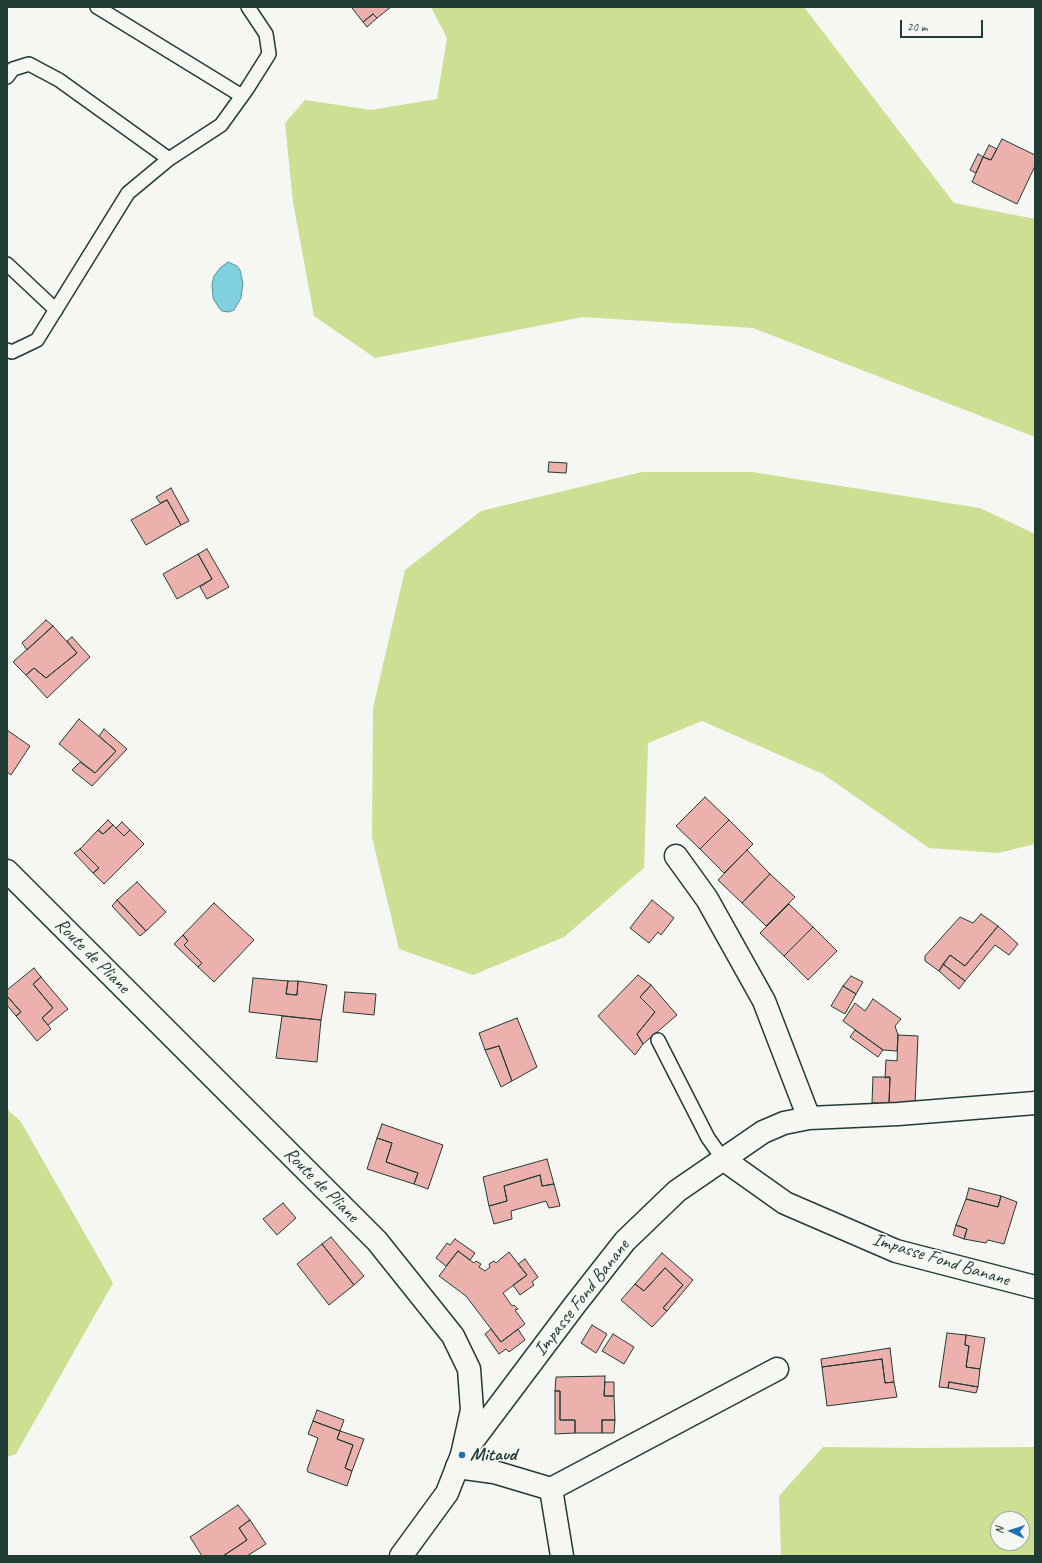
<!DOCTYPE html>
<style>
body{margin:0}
#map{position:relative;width:1042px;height:1563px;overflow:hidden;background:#f6f6f2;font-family:Caveat,sans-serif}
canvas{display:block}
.frame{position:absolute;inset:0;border:8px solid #1f3d34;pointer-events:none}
.north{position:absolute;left:990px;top:1511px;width:40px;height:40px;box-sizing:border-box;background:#f6f6f2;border:1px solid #a0aca6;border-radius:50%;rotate:273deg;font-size:11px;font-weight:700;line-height:16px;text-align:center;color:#1f3d34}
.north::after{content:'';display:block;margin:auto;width:14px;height:18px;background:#1f6fb2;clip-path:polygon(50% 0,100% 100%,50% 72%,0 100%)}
.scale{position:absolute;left:900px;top:20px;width:83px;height:18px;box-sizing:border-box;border:2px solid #1f3d34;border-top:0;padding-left:5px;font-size:12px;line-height:14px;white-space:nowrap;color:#1f3d34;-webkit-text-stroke:3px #f6f6f2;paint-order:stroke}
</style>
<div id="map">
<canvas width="1042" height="1563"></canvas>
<div class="frame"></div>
<div class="north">N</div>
<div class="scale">20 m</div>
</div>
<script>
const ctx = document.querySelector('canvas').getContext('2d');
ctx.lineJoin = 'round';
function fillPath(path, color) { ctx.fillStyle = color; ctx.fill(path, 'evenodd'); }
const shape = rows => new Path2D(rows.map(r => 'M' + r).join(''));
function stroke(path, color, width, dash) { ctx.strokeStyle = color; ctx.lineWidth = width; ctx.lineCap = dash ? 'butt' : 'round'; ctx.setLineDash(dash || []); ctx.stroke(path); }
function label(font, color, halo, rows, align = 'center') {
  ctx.font = font + ' Caveat,sans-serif'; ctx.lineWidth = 3.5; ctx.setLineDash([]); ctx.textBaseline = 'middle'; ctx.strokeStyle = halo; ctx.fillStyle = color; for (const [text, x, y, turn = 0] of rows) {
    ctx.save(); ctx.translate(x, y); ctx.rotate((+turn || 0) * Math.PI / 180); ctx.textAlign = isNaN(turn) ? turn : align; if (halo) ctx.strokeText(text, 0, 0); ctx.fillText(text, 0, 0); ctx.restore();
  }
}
fillPath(shape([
 [431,7,804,7,954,203,1035,219,1035,437,753,328,583,317,375,358,314,316,293,202,285,123,305,100,371,110,437,99,447,38],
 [642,472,752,472,980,508,1035,534,1035,844,998,853,929,848,823,774,702,721,648,743,644,868,564,937,473,975,399,949,372,837,373,708,405,570,481,511],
 [7,1109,21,1122,113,1283,16,1454,7,1457],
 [823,1447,920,1448,1035,1447,1035,1556,781,1556,779,1496],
 [998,1519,1022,1519,1022,1543,998,1543]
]), '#ccdf93');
const water = shape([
 [228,262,237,266,240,270,243,283,241,298,234,310,229,312,222,311,219,308,213,298,212,284,214,276,220,268,228,262]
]);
fillPath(water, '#81d0df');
stroke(water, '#5a959b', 1);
const building = shape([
 [354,7,391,7,377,18,373,14,363,22,352,8,354,7],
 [373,14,377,18,367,27,363,22,373,14],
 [1002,139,1035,155,1035,166,1017,204,972,182,983,157,991,160,1002,139],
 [989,145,997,149,991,160,983,157,989,145],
 [978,154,983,157,976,173,970,170,978,154],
 [549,462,567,463,566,473,548,472,549,462],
 [171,488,189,521,181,525,167,500,160,503,156,497,171,488],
 [167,500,181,525,146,545,131,520,167,500],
 [207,549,229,587,207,599,200,587,212,579,198,554,207,549],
 [198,554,212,579,177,599,163,574,198,554],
 [46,620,53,626,27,650,22,643,46,620],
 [53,626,77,653,46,678,34,668,26,675,13,662,53,626],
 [72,637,90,657,47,698,26,675,34,668,46,678,77,653,67,641,72,637],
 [79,719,116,751,95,773,59,744,79,719],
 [104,729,127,749,92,786,72,770,80,762,95,773,116,751,99,736,104,729],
 [7,730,30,746,11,775,7,772,7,730],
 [705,797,729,820,700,849,676,826,705,797],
 [108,820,113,825,103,834,98,830,108,820],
 [729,820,753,844,724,873,700,849,729,820],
 [122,822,130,830,124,836,116,828,122,822],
 [113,825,124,836,130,830,144,844,104,884,93,873,99,868,80,849,98,830,103,834,113,825],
 [80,849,99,868,93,873,74,853,80,849],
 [747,850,770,874,742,903,718,880,747,850],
 [770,874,795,897,766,926,742,903,770,874],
 [137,882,166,912,146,931,117,900,137,882],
 [117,900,146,931,140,936,112,906,117,900],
 [652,900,674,918,661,935,658,932,649,943,630,928,652,900],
 [214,903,254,940,214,982,198,967,202,963,184,945,188,941,183,935,214,903],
 [789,904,813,927,784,956,760,933,789,904],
 [981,914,998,926,965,966,950,955,939,971,925,961,925,956,960,917,973,923,981,914],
 [998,926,1018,944,1009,955,995,945,965,981,943,964,950,955,965,966,998,926],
 [813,927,837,951,808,980,784,956,813,927],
 [183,935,188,941,184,945,202,963,198,967,174,944,183,935],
 [943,964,965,981,959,989,939,971,943,964],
 [34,968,41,977,33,984,53,1008,42,1018,51,1029,37,1041,16,1016,21,1012,7,996,7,990,34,968],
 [638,975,651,985,640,997,655,1012,637,1034,643,1044,635,1055,598,1016,638,975],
 [851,976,863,982,856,994,843,986,851,976],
 [41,977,68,1009,48,1025,42,1018,53,1008,33,984,41,977],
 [253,978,288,981,286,994,297,995,298,981,327,985,321,1020,249,1012,253,978],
 [288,981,298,981,297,995,286,994,288,981],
 [651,985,677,1015,643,1044,637,1034,655,1012,640,997,651,985],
 [843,986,856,994,845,1014,831,1006,843,986],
 [345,992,376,994,374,1015,343,1012,345,992],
 [7,996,21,1012,16,1016,7,1005,7,996],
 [873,999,901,1019,895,1026,898,1035,897,1051,883,1050,843,1021,855,1003,865,1011,873,999],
 [282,1016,321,1020,317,1062,276,1058,282,1016],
 [517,1018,537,1067,512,1081,499,1046,485,1050,479,1033,517,1018],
 [855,1030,883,1050,878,1057,850,1037,855,1030],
 [898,1035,918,1036,915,1104,889,1103,890,1077,885,1078,886,1060,897,1061,898,1035],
 [499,1046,512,1081,501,1087,485,1050,499,1046],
 [873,1077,890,1077,889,1103,872,1103,873,1077],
 [382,1124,443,1145,428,1189,414,1184,418,1173,386,1162,392,1143,377,1138,382,1124],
 [377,1138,392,1143,386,1162,418,1173,414,1184,367,1169,377,1138],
 [547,1159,554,1184,542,1186,540,1175,504,1186,507,1201,489,1206,483,1177,547,1159],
 [540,1175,542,1186,554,1184,560,1206,549,1208,546,1201,511,1211,512,1219,494,1224,489,1206,507,1201,504,1186,540,1175],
 [969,1188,1001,1196,998,1207,966,1199,969,1188],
 [1001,1196,1017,1202,1004,1244,988,1240,986,1243,964,1239,967,1229,956,1225,966,1199,998,1207,1001,1196],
 [283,1203,296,1218,277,1235,263,1219,283,1203],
 [956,1225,967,1229,964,1239,953,1235,956,1225],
 [331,1237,364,1276,354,1285,322,1244,331,1237],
 [455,1239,475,1253,470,1260,458,1251,446,1266,436,1258,447,1243,450,1245,455,1239],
 [322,1244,354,1285,329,1305,297,1264,322,1244],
 [458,1251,474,1263,476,1261,481,1264,479,1267,485,1271,490,1267,489,1264,494,1261,496,1263,509,1252,527,1275,503,1293,512,1306,514,1305,518,1309,515,1310,525,1324,501,1342,466,1296,439,1276,458,1251],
 [662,1253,693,1280,667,1311,663,1308,683,1285,665,1268,644,1291,635,1284,662,1253],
 [525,1259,538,1277,532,1282,534,1285,520,1295,513,1285,527,1275,518,1264,525,1259],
 [665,1268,683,1285,663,1308,667,1311,652,1327,621,1300,635,1284,644,1291,665,1268],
 [592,1325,607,1334,596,1353,581,1343,592,1325],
 [491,1329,501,1342,518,1329,525,1340,509,1352,506,1349,499,1354,485,1334,491,1329],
 [947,1333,966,1335,965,1345,969,1346,966,1367,980,1369,978,1387,949,1382,948,1388,939,1387,947,1333],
 [613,1334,634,1347,624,1364,602,1351,613,1334],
 [966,1335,985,1338,980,1369,966,1367,969,1346,965,1345,966,1335],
 [890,1348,894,1382,885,1383,882,1359,822,1367,821,1359,890,1348],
 [882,1359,885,1383,894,1382,897,1397,827,1406,822,1367,882,1359],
 [605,1376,604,1396,614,1396,615,1420,602,1420,602,1433,575,1433,575,1420,560,1420,560,1391,555,1391,556,1377,605,1376],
 [605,1382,614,1382,614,1396,604,1396,605,1382],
 [949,1382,978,1387,976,1393,948,1388,949,1382],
 [555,1391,560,1391,560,1420,575,1420,575,1433,555,1434,555,1391],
 [317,1410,344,1420,340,1431,313,1421,317,1410],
 [602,1420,615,1420,614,1433,602,1433,602,1420],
 [313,1421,340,1431,337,1439,353,1445,345,1468,352,1471,347,1486,308,1472,307,1470,318,1438,308,1434,313,1421],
 [340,1431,364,1439,352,1471,345,1468,353,1445,337,1439,340,1431],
 [238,1505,250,1520,239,1528,247,1540,223,1556,202,1556,190,1537,238,1505],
 [250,1520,266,1544,247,1556,223,1556,247,1540,239,1528,250,1520]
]);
fillPath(building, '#ecb1ac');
stroke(building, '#1f3d34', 1);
const lane = shape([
 [97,7,242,96],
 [7,77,13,69,29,64,59,80,169,159],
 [7,264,56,310],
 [7,350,12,352,37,340,128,193,169,159,221,125,247,89,269,54,266,34,248,7],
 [658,1040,708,1138,723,1159]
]);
const street = shape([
 [676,856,707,899,764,1001,809,1118],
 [723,1159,785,1203,896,1251,1035,1287],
 [462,1455,574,1306,625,1241,677,1191,763,1132,784,1123,809,1118,898,1114,1035,1103],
 [457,1467,494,1472,551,1489,777,1369],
 [551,1489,562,1556]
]);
const secondary = shape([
 [7,871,377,1241,453,1336,469,1369,472,1410,462,1455,447,1493,401,1556]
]);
stroke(lane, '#1f3d34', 16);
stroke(street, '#1f3d34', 25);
stroke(secondary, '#1f3d34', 25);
stroke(lane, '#f6f6f2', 13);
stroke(street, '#f6f6f2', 22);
stroke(secondary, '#f6f6f2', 22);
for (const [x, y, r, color] of [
 [462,1455,4,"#1f6fb2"]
]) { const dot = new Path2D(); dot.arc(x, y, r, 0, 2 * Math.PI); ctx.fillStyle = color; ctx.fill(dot); stroke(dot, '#f6f6f2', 1.5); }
label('19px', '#1f3d34', '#f6f6f2', [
 ["Route de Pliane",92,956,45],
 ["Route de Pliane",321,1185,45],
 ["Impasse Fond Banane",941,1260,17],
 ["Impasse Fond Banane",582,1298,-52]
]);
label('bold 19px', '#1f3d34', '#f6f6f2', [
 ["Mitaud",470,1455]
], 'left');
</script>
